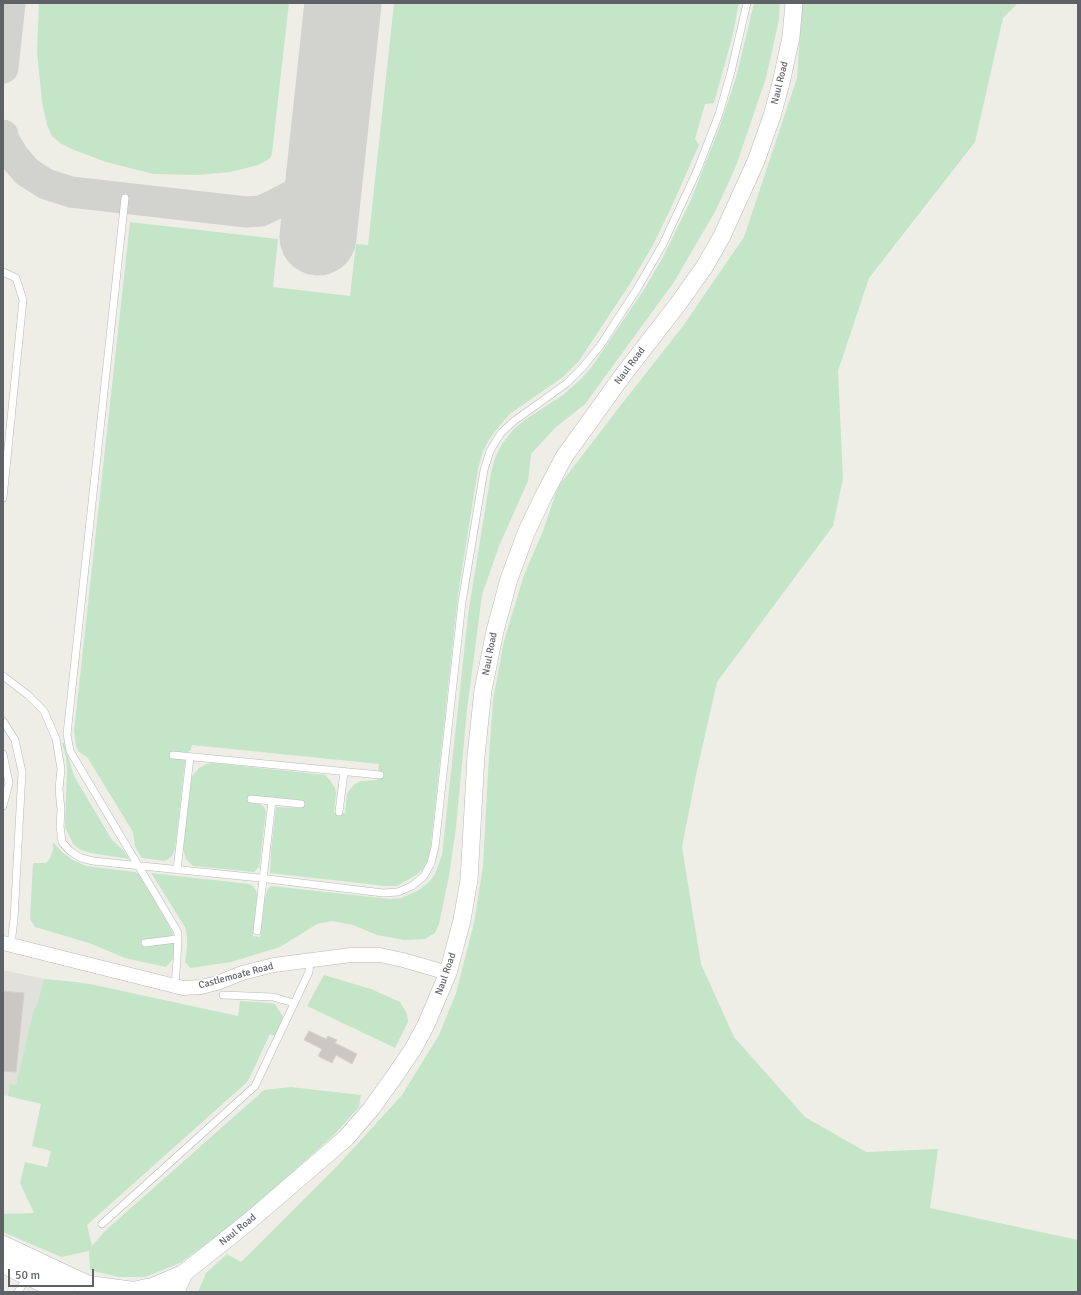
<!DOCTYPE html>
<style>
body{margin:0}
#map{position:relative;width:1081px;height:1295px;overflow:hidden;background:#efeee6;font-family:Signika,sans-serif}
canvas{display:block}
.frame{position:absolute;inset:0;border:4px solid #5e6166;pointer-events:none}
.scale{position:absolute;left:8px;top:1269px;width:86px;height:18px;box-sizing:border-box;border:2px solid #5e6166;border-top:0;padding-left:5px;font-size:12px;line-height:14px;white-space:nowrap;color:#5e6166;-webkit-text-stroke:3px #fff;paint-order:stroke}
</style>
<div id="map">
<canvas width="1081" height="1295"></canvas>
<div class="frame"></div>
<div class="scale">50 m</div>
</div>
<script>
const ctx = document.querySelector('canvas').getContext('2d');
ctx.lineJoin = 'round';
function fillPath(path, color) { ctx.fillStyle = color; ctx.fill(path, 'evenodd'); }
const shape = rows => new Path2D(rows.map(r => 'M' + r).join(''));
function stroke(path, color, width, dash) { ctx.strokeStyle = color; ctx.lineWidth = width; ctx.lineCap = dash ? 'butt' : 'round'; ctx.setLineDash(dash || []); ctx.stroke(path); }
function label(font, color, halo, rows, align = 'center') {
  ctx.font = font + ' Signika,sans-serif'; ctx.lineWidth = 3; ctx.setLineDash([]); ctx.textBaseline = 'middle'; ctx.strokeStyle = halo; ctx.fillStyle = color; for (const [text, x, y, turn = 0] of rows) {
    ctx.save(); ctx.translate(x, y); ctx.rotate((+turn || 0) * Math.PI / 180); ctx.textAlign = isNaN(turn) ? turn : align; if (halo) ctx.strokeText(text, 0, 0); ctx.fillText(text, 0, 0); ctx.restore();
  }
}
fillPath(shape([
 [3,970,44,979,36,1009,34,1008,16,1086,10,1085,8,1096,3,1095]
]), '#e1e0db');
fillPath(shape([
 [39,3,289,3,272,153,271,157,266,161,258,165,231,172,197,175,153,174,106,162,74,150,60,143,52,136,47,125,42,102,37,52],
 [394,3,739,3,733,34,714,103,705,104,695,139,699,145,671,208,653,245,633,279,579,361,563,377,511,413,500,425,489,440,483,451,478,469,458,595,430,852,426,865,418,874,397,886,385,886,270,873,271,851,276,807,300,808,301,800,252,796,251,803,260,804,264,807,266,811,260,862,259,867,254,872,193,866,186,859,183,849,191,780,193,775,199,768,207,764,213,763,325,775,330,780,335,788,336,794,334,812,345,813,347,794,350,789,355,784,361,781,377,780,379,764,192,745,191,750,186,753,175,849,172,856,167,860,164,861,142,858,135,847,133,832,92,765,87,757,79,752,76,746,74,731,130,222,278,239,273,287,350,296,356,244,368,245],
 [754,3,780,3,779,20,766,78,736,166,716,210,674,282,585,404,555,428,531,454,528,481,499,546,482,595,467,710,456,828,449,876,439,924,435,933,425,939,404,940,377,935,353,925,332,921,317,924,280,947,231,962,190,968,185,962,187,948,187,937,185,927,151,873,249,884,253,886,256,891,257,896,253,936,260,937,265,897,268,889,271,886,390,899,401,898,419,890,429,882,435,874,442,855,468,615,491,473,495,458,502,444,512,431,523,421,563,395,582,378,593,365,643,291,662,259,690,202,720,126,737,74],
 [802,3,1018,3,1003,18,975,142,869,278,838,371,843,479,833,526,717,682,696,775,682,847,701,964,734,1037,805,1117,866,1152,938,1149,930,1208,1078,1240,1078,1292,198,1292,206,1273,227,1254,241,1262,339,1164,402,1095,439,1035,456,993,474,923,483,866,488,772,493,700,504,641,524,575,543,531,558,487,621,405,683,326,744,237,797,78],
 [62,743,64,743,74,776,112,840,124,851,129,859,91,853,81,850,73,844,65,827,67,769,66,757],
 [53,842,62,852,73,860,86,866,135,872,139,874,171,929,173,934,170,943,174,943,175,945,175,960,172,960,166,967,125,958,89,943,35,927,30,919,33,863,46,863,49,860,53,850],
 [324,975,371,989,400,1002,407,1014,408,1022,395,1048,307,1006],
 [44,979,76,982,90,984,238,1016,240,1001,270,1003,275,1004,283,1017,275,1036,270,1034,249,1079,246,1083,87,1225,92,1246,105,1231,264,1090,291,1087,361,1095,359,1107,334,1135,233,1225,180,1263,145,1277,118,1277,90,1270,89,1251,61,1257,3,1232,3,1214,34,1213,20,1183,25,1162,47,1167,51,1151,32,1146,41,1104,8,1096,10,1084,16,1085,34,1008,36,1008]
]), '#c5e5c8');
stroke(shape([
 [3,68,10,3],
 [3,135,4,140,14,157,27,172,46,184,71,192,246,212,261,211,276,204,295,194,308,180,328,148]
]), '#d2d2ce', 31);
stroke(shape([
 [318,237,343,3]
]), '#d2d2ce', 77);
const building = shape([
 [3,991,24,993,16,1072,3,1071,3,991],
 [309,1031,326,1039,328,1036,337,1040,335,1043,357,1054,352,1064,336,1055,332,1063,318,1056,322,1049,304,1040,309,1031]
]);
fillPath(building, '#cbc8c4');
stroke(building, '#d4d1c5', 1);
const service = shape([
 [125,198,67,734,70,751,176,929,178,933,177,960,175,986],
 [3,272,16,278,23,300,3,498],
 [3,676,28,695,44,711,56,739,61,769,59,789,61,810,60,826,62,842,70,851,81,858,93,861,260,878,383,893,398,892,412,886,424,876,431,863,435,847,462,602,484,470,490,451,501,433,514,421,567,383,582,368,600,346,637,289,663,244,697,171,719,114,731,72,747,3],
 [3,721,15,740,22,772,14,919,11,944],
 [3,754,9,783,3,806],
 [173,755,380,775],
 [251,799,301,804],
 [339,812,344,772],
 [177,870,190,757],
 [257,931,272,801],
 [145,943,177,939],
 [223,995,273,997,294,1003],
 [102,1224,255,1086,309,972,310,960],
 [18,1292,27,1277]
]);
const minor = shape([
 [3,943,183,988,201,987,217,983,242,973,274,965,351,955,380,955,403,960,448,973]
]);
const tertiary = shape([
 [147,1289,184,1273,247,1223,346,1138,371,1109,394,1077,413,1049,426,1025,448,973,462,920,469,880,476,756,483,690,495,631,509,579,526,533,543,497,564,457,623,375,678,304,705,266,722,236,756,161,772,116,781,83,791,37,794,3],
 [176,1292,184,1273]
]);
const secondary = shape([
 [3,1246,86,1285,104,1288,134,1292],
 [3,1263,64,1292],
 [134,1292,147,1289,159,1292]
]);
stroke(service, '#b7b8bc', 8);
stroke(minor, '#b7b8bc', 15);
stroke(tertiary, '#b7b8bc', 18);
stroke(secondary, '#b8babf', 21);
stroke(service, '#fff', 7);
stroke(minor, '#fff', 14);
stroke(tertiary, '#fff', 17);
stroke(secondary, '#fff', 20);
label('10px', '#5e6166', '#fff', [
 ["Naul Road",780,83,-76],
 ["Naul Road",630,366,-53],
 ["Naul Road",490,654,-79],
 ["Naul Road",446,974,-71],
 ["Castlemoate Road",236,976,-15],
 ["Naul Road",238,1230,-39]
]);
</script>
